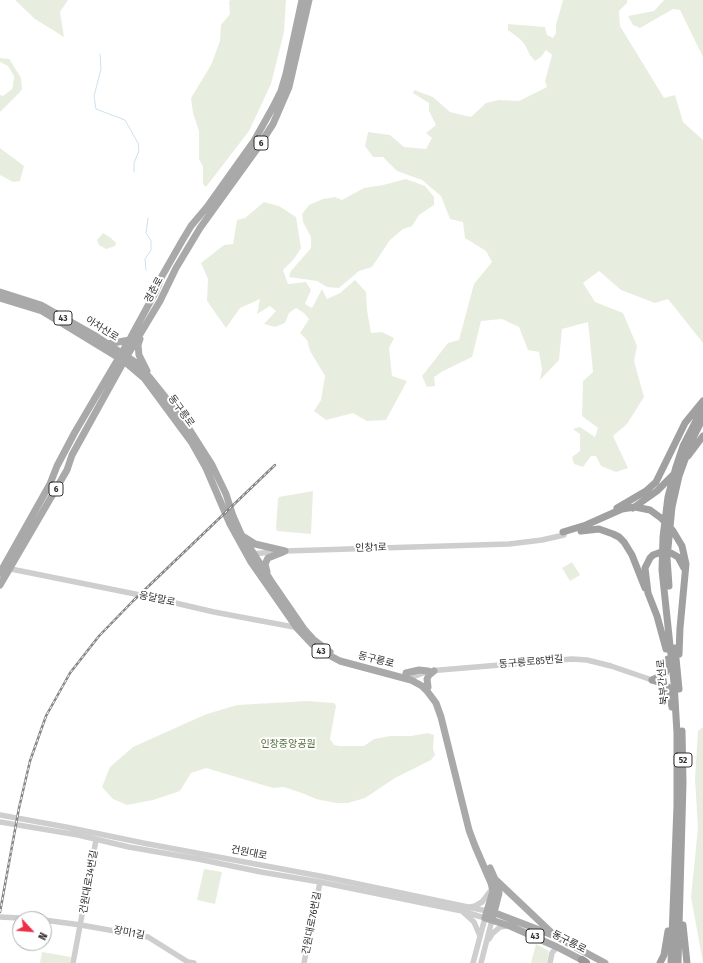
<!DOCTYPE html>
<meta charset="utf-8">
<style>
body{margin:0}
#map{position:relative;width:703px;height:963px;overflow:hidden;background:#fff;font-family:"Fira Sans Condensed",sans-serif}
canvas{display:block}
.north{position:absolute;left:12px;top:911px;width:40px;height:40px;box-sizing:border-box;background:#fff;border:1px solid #adadad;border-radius:50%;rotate:116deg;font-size:11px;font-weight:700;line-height:16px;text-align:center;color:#313131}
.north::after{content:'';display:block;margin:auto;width:14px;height:18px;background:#ec2f44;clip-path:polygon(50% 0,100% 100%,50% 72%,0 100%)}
</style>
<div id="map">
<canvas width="703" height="963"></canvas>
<div class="north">N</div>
</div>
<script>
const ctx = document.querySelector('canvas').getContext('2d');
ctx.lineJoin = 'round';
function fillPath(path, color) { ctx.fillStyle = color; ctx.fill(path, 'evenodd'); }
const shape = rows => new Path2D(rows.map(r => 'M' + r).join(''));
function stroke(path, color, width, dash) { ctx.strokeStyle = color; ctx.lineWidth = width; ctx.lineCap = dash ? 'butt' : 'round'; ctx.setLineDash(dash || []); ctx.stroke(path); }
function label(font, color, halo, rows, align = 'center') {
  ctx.font = font + ' "Fira Sans Condensed","Noto Sans KR",sans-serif'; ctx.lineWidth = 4; ctx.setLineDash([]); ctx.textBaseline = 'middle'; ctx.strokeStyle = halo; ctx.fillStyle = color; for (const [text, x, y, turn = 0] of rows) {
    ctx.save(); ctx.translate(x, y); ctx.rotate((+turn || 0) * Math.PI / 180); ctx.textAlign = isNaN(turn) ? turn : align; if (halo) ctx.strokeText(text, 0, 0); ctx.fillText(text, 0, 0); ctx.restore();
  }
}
fillPath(shape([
 [15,0,68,0,60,12,64,37,35,19],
 [231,0,286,0,284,32,271,84,249,131,206,187,203,184,203,167,199,159,199,131,193,113,191,98,211,65,220,41,221,25,230,14,229,1],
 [563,0,627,0,627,3,619,11,620,26,664,98,675,95,683,122,703,140,703,343,668,299,655,303,621,290,599,271,583,283,595,302,623,313,637,346,634,361,644,397,627,424,613,436,628,468,616,472,601,466,596,456,591,456,583,467,574,464,572,457,580,451,580,434,573,429,580,427,595,437,598,428,582,416,583,381,593,372,588,322,562,329,559,360,540,380,542,369,539,352,528,350,519,327,502,319,481,321,472,357,443,371,434,377,435,386,427,387,422,376,448,343,459,340,474,284,492,262,486,251,465,238,463,222,450,219,441,196,422,180,397,171,383,157,373,157,365,146,368,132,390,135,404,147,426,149,432,138,426,133,436,125,429,111,429,103,413,93,414,90,433,97,450,112,471,117,486,103,499,100,519,101,547,87,545,81,552,55,546,50,541,57,535,61,530,55,525,45,520,39,508,30,508,24,545,27,547,35,553,38,556,33,556,25],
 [664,0,703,0,703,57,680,10,673,9,640,28,633,25,628,16,654,11],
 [0,58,9,59,10,60,21,78,22,89,20,92,0,112,0,95,3,96,12,89,13,87,13,82,14,80,14,76,8,66,0,62],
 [0,148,24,166,20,181,13,182,0,175],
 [406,179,425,186,434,197,434,205,419,215,412,226,403,229,390,240,372,267,359,271,339,288,327,287,317,281,289,277,291,271,311,248,311,237,303,222,302,214,309,205,323,199,335,197,342,200,364,188,383,185],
 [264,202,279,206,296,217,301,248,294,259,283,270,288,284,306,282,311,290,305,304,312,308,322,289,327,299,340,293,355,280,366,292,367,310,371,333,382,332,394,338,389,348,392,376,407,381,386,420,367,421,353,413,326,420,314,411,321,400,325,376,310,351,307,340,300,333,309,319,304,313,296,308,289,313,285,323,275,327,264,324,276,311,270,306,257,314,260,299,240,308,226,328,207,301,208,279,201,263,224,245,233,244,237,220,245,218],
 [103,233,111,238,116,243,115,246,106,249,99,245,97,240],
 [313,491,311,534,277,531,276,528,278,499,279,497],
 [572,562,580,575,570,581,562,568],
 [307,701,334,703,336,706,330,739,334,745,340,746,364,746,374,739,390,736,411,736,428,733,434,735,433,749,435,755,431,760,395,778,365,798,348,803,336,803,316,799,302,793,284,787,273,788,206,768,191,773,180,791,153,800,127,805,113,799,102,787,110,767,133,747,193,720,207,714,237,705],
 [703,727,703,963,691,897,698,828,695,779,698,731],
 [204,869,222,872,215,904,197,900],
 [536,944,549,951,547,963,531,963],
 [42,952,71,957,70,963,40,963]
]), '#e8eedf');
stroke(shape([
 [100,54,101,69,94,96,96,109,125,120,138,143,139,151,134,163,134,172],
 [146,270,145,259,151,250,151,241,146,233,148,218]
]), '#cbe2ee', 1);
stroke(shape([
 [251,554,285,551,509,544,542,540,564,535],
 [6,568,145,596,214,612,299,628],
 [411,680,413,677,428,671,572,659,587,660,611,666,652,680],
 [0,815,66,827,143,843,325,877,487,911],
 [0,822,78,835,129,847,198,859,261,872,320,882,462,911,485,918,473,963],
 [470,907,475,906,482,902,492,889],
 [463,912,474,922,480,936],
 [0,917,39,919],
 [44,920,81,925,148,937,188,962,194,963],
 [489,939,492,934,500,927,507,926],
 [73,963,96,840],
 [304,963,320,882],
 [481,963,492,920],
 [550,963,552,953,557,947]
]), '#cecece', 5.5);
stroke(shape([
 [0,292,41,305,94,335,135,362,150,378,182,418,212,465,226,494,233,516,241,534,271,581,304,629,314,640,330,652],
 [0,298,42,311,124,361,144,378,192,443,206,468,230,524,251,562,297,628,312,644,325,653,340,661,411,680,422,686,427,691,436,703,441,717,469,830,475,846,491,883,493,891,485,918,510,926,557,947,586,962],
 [140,339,138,345,139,355,147,371],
 [107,344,130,340],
 [244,537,255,544,285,551],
 [267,572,265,564,268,558,283,552],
 [0,573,50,484,57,466,75,432,131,337,156,291,162,276,182,241,191,226,207,207,254,141,273,107,281,91,286,74,302,0],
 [0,585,67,470,72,455,124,361,160,301,176,268,200,228,257,149,273,124,289,87,309,0],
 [406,673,419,670,428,671],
 [428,687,427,679,429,675,434,671],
 [490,868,498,886,499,893,492,920],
 [496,880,554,935],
 [490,911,555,936,605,963]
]), '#a9a9a9', 7);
stroke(shape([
 [688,456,703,436],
 [617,508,646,491,656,482,685,423,703,401],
 [633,508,657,491,673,475],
 [581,531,599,529,613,534,619,537,624,542,632,555,645,588],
 [563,532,586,525,622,509,635,507,650,510,661,518,668,525,673,531,682,546,686,564,680,628,679,654],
 [669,586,667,558,672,507,679,476,692,440,703,418],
 [675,648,679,689],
 [666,649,657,616,648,593,645,568,650,558,653,555,664,551,671,553,678,557,684,568],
 [652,680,661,683,668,687,672,707],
 [652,680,665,674,667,668,668,659],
 [683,925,687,963],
 [660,963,664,955,668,931],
 [671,963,677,806,677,733,674,683,662,570,663,537,668,497,676,467,683,446,703,407],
 [678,963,683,783,682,731]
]), '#a0a0a0', 7);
stroke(shape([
 [582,960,586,963]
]), '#989898', 8);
const rail = shape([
 [0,912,19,808,30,761,46,716,70,673,99,636,133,601,275,465]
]);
stroke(rail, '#868686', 2.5);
stroke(rail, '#fff', 1, [3]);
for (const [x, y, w] of [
 [261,143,14],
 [63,318,18],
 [56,489,14],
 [321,651,18],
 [683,760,18],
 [535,936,18]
]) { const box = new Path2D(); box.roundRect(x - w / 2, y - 7, w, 14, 3); ctx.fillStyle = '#fff'; ctx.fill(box); stroke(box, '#313131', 1); }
label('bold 9px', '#313131', null, [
 ["6",261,143],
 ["43",63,318],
 ["6",56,489],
 ["43",321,651],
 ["52",683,760],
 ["43",535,936]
]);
label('10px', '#313131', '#fff', [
 ["경춘로",154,290,-62],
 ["아차산로",102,329,32],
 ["동구릉로",181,411,54],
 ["인창1로",371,548,-2],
 ["응달말로",157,599,12],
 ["동구릉로",376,660,14],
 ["동구릉로85번길",531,662,-5],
 ["북부간선로",663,682,-95],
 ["건원대로",249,853,11],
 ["건원대로34번길",89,882,-80],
 ["건원대로76번길",312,923,-79],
 ["장미1길",129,933,11],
 ["동구릉로",569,942,27]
]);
label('10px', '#566f3c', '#fff', [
 ["인창중앙공원",288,744]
]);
</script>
